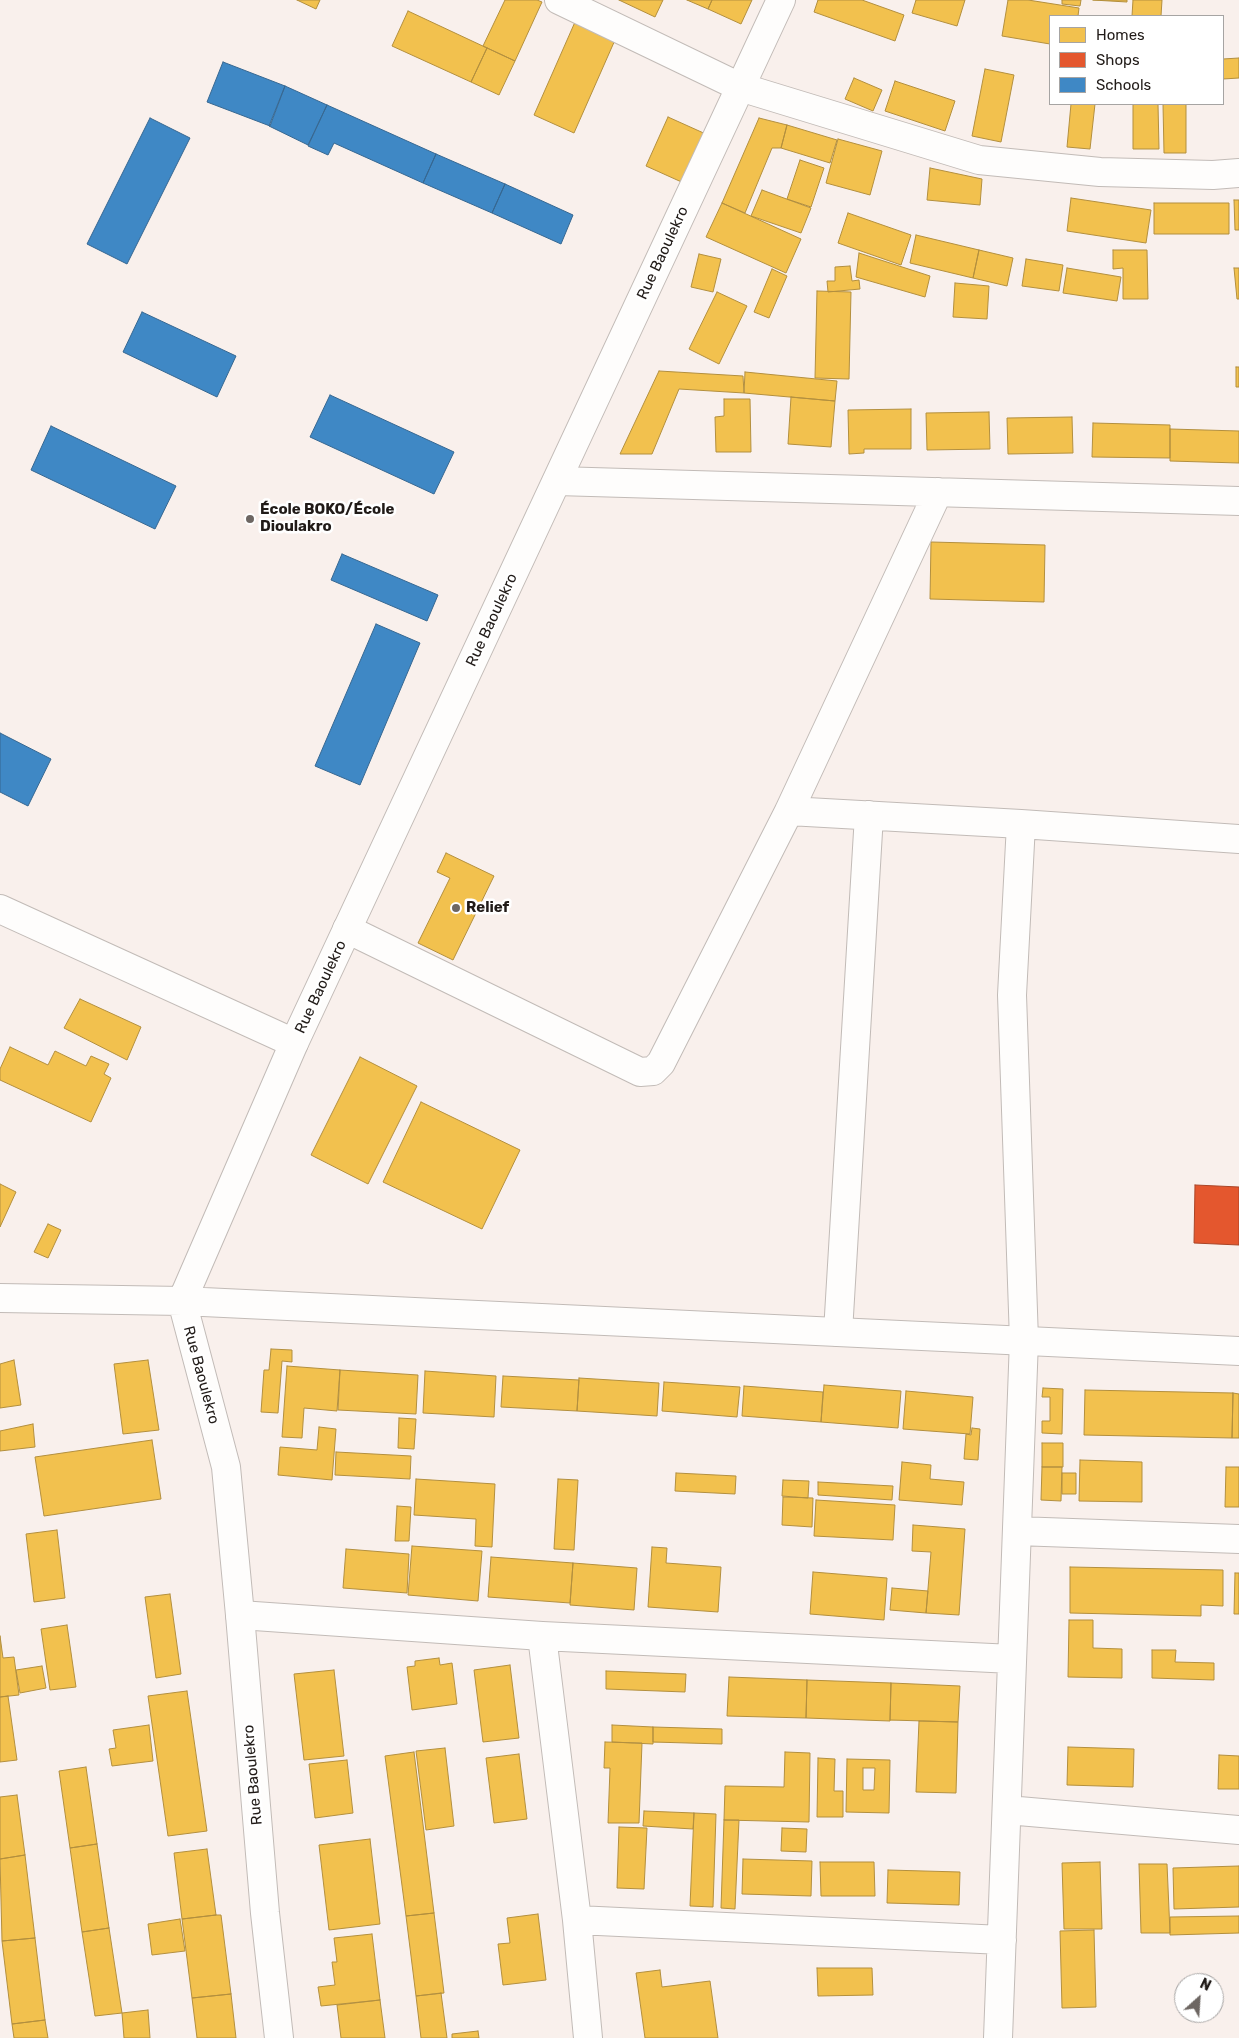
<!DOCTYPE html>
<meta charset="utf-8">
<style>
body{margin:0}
#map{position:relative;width:1239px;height:2038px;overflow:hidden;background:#f9f0ec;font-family:Rubik,sans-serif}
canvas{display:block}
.legend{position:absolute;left:1049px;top:15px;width:175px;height:90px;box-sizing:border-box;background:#fff;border:1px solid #a6a4a3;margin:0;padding:6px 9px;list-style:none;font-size:15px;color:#211b18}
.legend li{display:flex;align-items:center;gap:10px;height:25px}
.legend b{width:25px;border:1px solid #a6a4a3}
.north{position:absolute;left:1174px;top:1973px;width:50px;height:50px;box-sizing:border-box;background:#fff;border:1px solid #a6a4a3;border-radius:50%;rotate:26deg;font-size:14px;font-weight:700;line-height:20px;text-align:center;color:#211b18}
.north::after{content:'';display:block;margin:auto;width:18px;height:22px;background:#6d6662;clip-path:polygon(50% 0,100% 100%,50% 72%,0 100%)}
</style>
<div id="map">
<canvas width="1239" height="2038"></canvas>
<ul class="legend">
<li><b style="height:14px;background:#f2c14e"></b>Homes</li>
<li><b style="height:14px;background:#e4572e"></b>Shops</li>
<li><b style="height:14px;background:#3f88c5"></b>Schools</li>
</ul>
<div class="north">N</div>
</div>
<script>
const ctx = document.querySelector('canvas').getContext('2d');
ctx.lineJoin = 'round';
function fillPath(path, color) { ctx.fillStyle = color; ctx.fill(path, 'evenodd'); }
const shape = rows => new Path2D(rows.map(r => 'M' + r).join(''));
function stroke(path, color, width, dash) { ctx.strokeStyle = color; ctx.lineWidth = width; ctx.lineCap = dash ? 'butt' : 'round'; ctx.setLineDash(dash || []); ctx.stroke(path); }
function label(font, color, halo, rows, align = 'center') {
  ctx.font = font + ' Rubik,sans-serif'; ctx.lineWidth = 5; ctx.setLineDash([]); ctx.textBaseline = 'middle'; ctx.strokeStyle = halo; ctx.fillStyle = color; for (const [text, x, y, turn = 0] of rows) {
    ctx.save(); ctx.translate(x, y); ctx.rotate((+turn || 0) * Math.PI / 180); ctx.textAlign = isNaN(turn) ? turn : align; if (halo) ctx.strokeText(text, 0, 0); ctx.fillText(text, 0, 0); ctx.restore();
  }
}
const homes = shape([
 [297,0,320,0,316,9,297,0],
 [505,0,537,0,542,2,515,61,483,46,505,0],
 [619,0,663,0,655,17,619,0],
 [687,0,712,0,708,9,687,0],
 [712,0,752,0,741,24,708,9,712,0],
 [818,0,862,0,904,15,895,41,814,12,818,0],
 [916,0,965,0,957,26,912,13,916,0],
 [1008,0,1028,0,1079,8,1078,16,1050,16,1050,44,1002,36,1008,0],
 [1062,0,1081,0,1080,6,1062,4,1062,0],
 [1093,0,1127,0,1127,2,1093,0],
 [1133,0,1162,0,1161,16,1132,16,1133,0],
 [408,11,487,48,471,82,392,46,408,11],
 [575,22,615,40,574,133,534,115,575,22],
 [487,48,515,61,499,95,471,82,487,48],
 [1239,58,1239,78,1223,79,1223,59,1239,58],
 [985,69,1014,75,1001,142,972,136,985,69],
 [854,78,882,90,873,111,845,99,854,78],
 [895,81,955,101,945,131,885,111,895,81],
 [1071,104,1095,104,1090,149,1067,147,1071,104],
 [1133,104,1158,104,1159,149,1133,149,1133,104],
 [1163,104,1186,104,1186,153,1164,153,1163,104],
 [668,117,708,135,686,184,646,166,668,117],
 [759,118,787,125,781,148,772,148,745,213,722,203,759,118],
 [787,125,837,140,830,163,781,148,787,125],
 [838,139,882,151,870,195,826,183,838,139],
 [800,160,824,168,811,207,787,199,800,160],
 [930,168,982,179,980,205,927,200,930,168],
 [762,190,811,208,801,233,751,216,762,190],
 [1071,198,1151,210,1146,243,1067,231,1071,198],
 [1234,200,1239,200,1239,230,1235,230,1234,200],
 [722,203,801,239,786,273,706,237,722,203],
 [1154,203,1229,203,1229,234,1154,234,1154,203],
 [848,213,911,235,901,265,838,243,848,213],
 [916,235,979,250,973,278,910,263,916,235],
 [979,250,1013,258,1007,286,973,278,979,250],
 [1113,250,1147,250,1148,299,1123,299,1123,268,1113,269,1113,250],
 [859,253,930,276,925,297,856,277,859,253],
 [699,254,721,259,713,292,691,287,699,254],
 [1026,259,1063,265,1059,291,1022,286,1026,259],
 [850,266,852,281,859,280,860,289,828,292,827,281,835,281,835,267,850,266],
 [1067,268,1121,277,1117,301,1063,293,1067,268],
 [1234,268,1239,268,1239,299,1237,299,1234,268],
 [772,269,787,276,769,318,754,312,772,269],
 [955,283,989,286,987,319,953,317,955,283],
 [817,291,851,292,849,379,815,378,817,291],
 [717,292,747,306,719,364,689,349,717,292],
 [1236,367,1239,367,1239,387,1236,387,1236,367],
 [659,371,743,376,744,393,679,389,652,454,620,454,659,371],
 [745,372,837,381,835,401,744,393,745,372],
 [791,397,835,401,831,447,788,444,791,397],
 [724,399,750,399,751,452,716,452,715,417,724,416,724,399],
 [911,409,911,449,864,449,864,453,849,454,848,410,911,409],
 [989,412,990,449,927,450,926,413,989,412],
 [1072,417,1073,453,1008,454,1007,418,1072,417],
 [1093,423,1170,425,1170,458,1092,457,1093,423],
 [1170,429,1239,431,1239,463,1170,461,1170,429],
 [931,542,1045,545,1044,602,930,599,931,542],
 [446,853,494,876,453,960,418,943,450,878,437,872,446,853],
 [80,999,141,1027,127,1060,64,1028,80,999],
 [10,1047,48,1065,55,1051,86,1066,91,1056,109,1064,104,1074,111,1078,91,1122,0,1080,0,1069,10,1047],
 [360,1057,417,1086,368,1184,311,1155,360,1057],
 [421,1102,520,1150,482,1229,383,1182,421,1102],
 [0,1184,16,1192,0,1227,0,1184],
 [48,1224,61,1230,48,1258,34,1252,48,1224],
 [271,1349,292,1350,292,1362,282,1361,278,1413,261,1412,264,1370,269,1370,271,1349],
 [14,1360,21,1405,0,1408,0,1364,14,1360],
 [148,1360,159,1430,123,1434,114,1364,148,1360],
 [287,1366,340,1370,337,1411,304,1408,302,1438,282,1437,287,1366],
 [340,1370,418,1375,416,1414,338,1410,340,1370],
 [425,1371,496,1376,494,1417,423,1413,425,1371],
 [503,1376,579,1380,577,1411,501,1407,503,1376],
 [579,1378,659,1383,657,1416,577,1411,579,1378],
 [664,1382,740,1387,737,1417,662,1411,664,1382],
 [824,1385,901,1391,898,1428,821,1422,824,1385],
 [744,1386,823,1392,821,1422,742,1416,744,1386],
 [1043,1388,1063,1389,1062,1434,1042,1433,1042,1421,1050,1421,1050,1397,1042,1397,1043,1388],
 [1085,1390,1233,1393,1232,1438,1084,1435,1085,1390],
 [906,1391,973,1397,970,1434,903,1429,906,1391],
 [1233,1393,1239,1394,1239,1438,1232,1438,1233,1393],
 [399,1418,416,1419,414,1449,398,1448,399,1418],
 [33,1424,35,1447,0,1451,0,1431,33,1424],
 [319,1427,336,1429,332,1480,278,1475,280,1447,317,1450,319,1427],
 [972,1428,980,1429,978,1460,964,1459,966,1434,971,1435,972,1428],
 [152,1440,161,1499,44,1516,35,1457,152,1440],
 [1042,1443,1063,1443,1063,1467,1042,1467,1042,1443],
 [336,1452,411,1456,410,1479,335,1475,336,1452],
 [1080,1460,1142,1462,1142,1502,1079,1501,1080,1460],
 [902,1462,931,1465,930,1479,964,1482,962,1505,899,1500,902,1462],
 [1042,1467,1062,1467,1061,1501,1041,1500,1042,1467],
 [1226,1467,1239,1467,1239,1507,1225,1507,1226,1467],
 [676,1473,736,1476,735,1494,675,1491,676,1473],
 [1062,1473,1076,1473,1076,1494,1062,1494,1062,1473],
 [416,1479,495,1484,492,1547,475,1546,476,1519,414,1515,416,1479],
 [558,1479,578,1480,574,1550,554,1549,558,1479],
 [783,1480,809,1481,808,1498,782,1496,783,1480],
 [818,1482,893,1486,892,1500,818,1495,818,1482],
 [783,1497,813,1498,812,1527,782,1525,783,1497],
 [816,1500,895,1505,893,1540,814,1536,816,1500],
 [397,1506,411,1507,409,1541,395,1541,397,1506],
 [913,1525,965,1529,959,1615,926,1613,931,1552,912,1551,913,1525],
 [57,1530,65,1598,34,1602,26,1534,57,1530],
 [412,1546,482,1551,478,1601,408,1595,412,1546],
 [652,1547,667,1548,666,1563,721,1567,718,1612,648,1607,652,1547],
 [346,1549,409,1554,407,1593,343,1588,346,1549],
 [491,1557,573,1563,570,1603,488,1597,491,1557],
 [573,1563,637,1568,634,1610,570,1605,573,1563],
 [1070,1567,1223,1570,1223,1606,1201,1605,1201,1616,1070,1613,1070,1567],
 [813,1572,887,1578,884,1620,810,1614,813,1572],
 [1235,1573,1239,1573,1239,1614,1234,1614,1235,1573],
 [892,1588,928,1591,926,1613,890,1610,892,1588],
 [170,1594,181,1674,156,1678,145,1597,170,1594],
 [1069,1620,1093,1620,1093,1648,1122,1649,1122,1678,1068,1677,1069,1620],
 [67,1625,76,1687,50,1690,41,1629,67,1625],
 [0,1636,3,1658,14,1657,19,1695,0,1697,0,1636],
 [1152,1650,1176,1650,1175,1662,1214,1663,1214,1680,1152,1678,1152,1650],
 [439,1658,440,1665,452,1663,457,1704,412,1710,407,1667,415,1666,415,1661,439,1658],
 [510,1665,519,1738,483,1742,474,1670,510,1665],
 [42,1666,46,1688,20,1693,16,1670,42,1666],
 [334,1670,344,1756,304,1760,294,1674,334,1670],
 [606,1671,686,1674,685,1692,606,1689,606,1671],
 [729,1677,807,1680,806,1718,727,1716,729,1677],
 [807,1680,891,1683,890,1721,806,1718,807,1680],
 [891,1683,960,1686,958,1722,890,1720,891,1683],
 [187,1691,207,1831,168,1836,148,1696,187,1691],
 [8,1696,17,1760,0,1762,0,1697,8,1696],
 [919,1721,958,1722,956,1793,916,1792,919,1721],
 [149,1725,153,1761,112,1766,109,1749,116,1748,113,1730,149,1725],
 [612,1725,653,1727,653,1744,612,1742,612,1725],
 [653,1727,722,1729,722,1744,653,1742,653,1727],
 [605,1742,642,1743,639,1823,608,1823,610,1768,604,1768,605,1742],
 [1068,1747,1134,1749,1133,1787,1067,1785,1068,1747],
 [445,1748,454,1826,426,1830,416,1751,445,1748],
 [414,1752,434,1913,406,1916,385,1756,414,1752],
 [785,1752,810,1753,809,1822,724,1820,725,1786,784,1787,785,1752],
 [519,1754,527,1819,494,1823,486,1758,519,1754],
 [1219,1755,1239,1756,1239,1789,1218,1789,1219,1755],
 [818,1758,835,1759,834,1791,843,1791,843,1817,817,1817,818,1758],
 [847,1759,890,1760,889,1813,846,1812,847,1759],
 [863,1768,875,1768,874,1790,863,1790,863,1768],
 [347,1760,353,1813,315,1818,309,1764,347,1760],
 [86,1767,97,1844,70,1848,59,1771,86,1767],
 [17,1795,25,1855,0,1859,0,1797,17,1795],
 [644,1811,694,1813,693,1829,643,1826,644,1811],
 [694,1813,716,1814,713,1907,690,1906,694,1813],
 [724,1820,739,1820,735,1909,721,1908,724,1820],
 [619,1827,647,1828,644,1889,617,1888,619,1827],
 [782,1828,807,1829,806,1852,781,1851,782,1828],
 [370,1839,380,1924,329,1930,319,1845,370,1839],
 [97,1844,109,1928,82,1932,70,1848,97,1844],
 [207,1849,216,1915,182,1919,174,1853,207,1849],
 [25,1855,35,1938,2,1941,0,1859,25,1855],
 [743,1859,812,1861,811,1896,742,1894,743,1859],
 [820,1862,874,1862,875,1896,821,1896,820,1862],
 [1100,1862,1102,1929,1064,1929,1062,1863,1100,1862],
 [1139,1864,1167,1864,1170,1933,1141,1933,1139,1864],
 [1239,1866,1239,1907,1174,1909,1173,1868,1239,1866],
 [888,1870,960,1872,959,1905,887,1903,888,1870],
 [434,1913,444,1993,416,1996,406,1916,434,1913],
 [538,1914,546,1980,503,1985,498,1944,510,1943,507,1918,538,1914],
 [216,1915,221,1915,231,1994,192,1998,182,1919,216,1915],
 [1239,1916,1239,1933,1170,1935,1170,1917,1239,1916],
 [180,1919,185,1951,152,1955,148,1924,180,1919],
 [109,1928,122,2013,95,2016,82,1932,109,1928],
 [1094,1930,1096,2007,1062,2008,1060,1931,1094,1930],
 [372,1934,380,2000,321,2006,318,1987,335,1985,332,1962,337,1962,334,1938,372,1934],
 [35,1938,45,2020,12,2024,2,1941,35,1938],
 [817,1968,872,1968,873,1995,818,1996,817,1968],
 [660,1970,662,1987,710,1981,718,2038,645,2038,636,1973,660,1970],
 [441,1993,447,2038,421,2038,416,1996,441,1993],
 [231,1994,236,2038,197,2038,192,1998,231,1994],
 [380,2000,385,2038,341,2038,337,2005,380,2000],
 [148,2010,150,2038,124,2038,122,2013,148,2010],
 [45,2020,48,2038,14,2038,12,2024,45,2020],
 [478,2031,479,2038,452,2038,452,2034,478,2031]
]);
fillPath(homes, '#f2c14e');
stroke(homes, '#b38f3e', 1);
const shops = shape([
 [1195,1185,1239,1187,1239,1245,1194,1243,1195,1185]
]);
fillPath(shops, '#e4572e');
stroke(shops, '#aa4527', 1);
const schools = shape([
 [223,62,285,86,270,126,207,102,223,62],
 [285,86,327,105,308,145,269,126,285,86],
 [327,105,436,154,423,183,334,143,328,155,308,146,327,105],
 [150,118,190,138,127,264,87,244,150,118],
 [436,154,505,184,492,213,423,183,436,154],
 [505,184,573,215,561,244,492,213,505,184],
 [142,312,236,356,217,397,123,352,142,312],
 [330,395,454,452,434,494,310,437,330,395],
 [51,426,176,486,155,529,31,470,51,426],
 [342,554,438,595,427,621,331,580,342,554],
 [376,624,420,643,360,785,315,766,376,624],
 [0,733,51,759,28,806,0,792,0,733]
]);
fillPath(schools, '#3f88c5');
stroke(schools, '#366791', 1);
const street = shape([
 [559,0,740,87,979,160,1100,172,1213,175,1239,173],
 [557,481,1239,501],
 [789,811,1021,824,1239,839],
 [0,909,294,1043],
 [347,929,640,1072,653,1071,661,1063,789,811,938,492],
 [838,1332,869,815],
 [1017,1531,1239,1539],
 [240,1615,542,1636,1012,1659],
 [542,1636,577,1920,588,2038],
 [1007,1810,1239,1830],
 [577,1920,1002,1940],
 [998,2038,1024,1340,1012,995,1021,824]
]);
const secondary = shape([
 [0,1298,182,1301,1239,1351],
 [279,2038,265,1913,240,1615,226,1467,182,1301,294,1043,781,0]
]);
stroke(street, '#c2bbb7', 30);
stroke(secondary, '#c2bbb7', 30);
stroke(street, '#fefdfc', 28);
stroke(secondary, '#fefdfc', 28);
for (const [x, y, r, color] of [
 [250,519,5,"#6d6662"],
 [456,908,5,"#6d6662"]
]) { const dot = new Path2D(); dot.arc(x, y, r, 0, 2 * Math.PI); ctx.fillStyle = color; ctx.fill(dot); stroke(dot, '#fff', 2); }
label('15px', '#211b18', '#fff', [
 ["Rue Baoulekro",663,253,-65],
 ["Rue Baoulekro",492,620,-65],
 ["Rue Baoulekro",321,987,-65],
 ["Rue Baoulekro",201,1375,75],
 ["Rue Baoulekro",253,1775,-95]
]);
label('bold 15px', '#211b18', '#fff', [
 ["École BOKO/École",260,510],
 ["Dioulakro",260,527],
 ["Relief",466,908]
], 'left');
</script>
